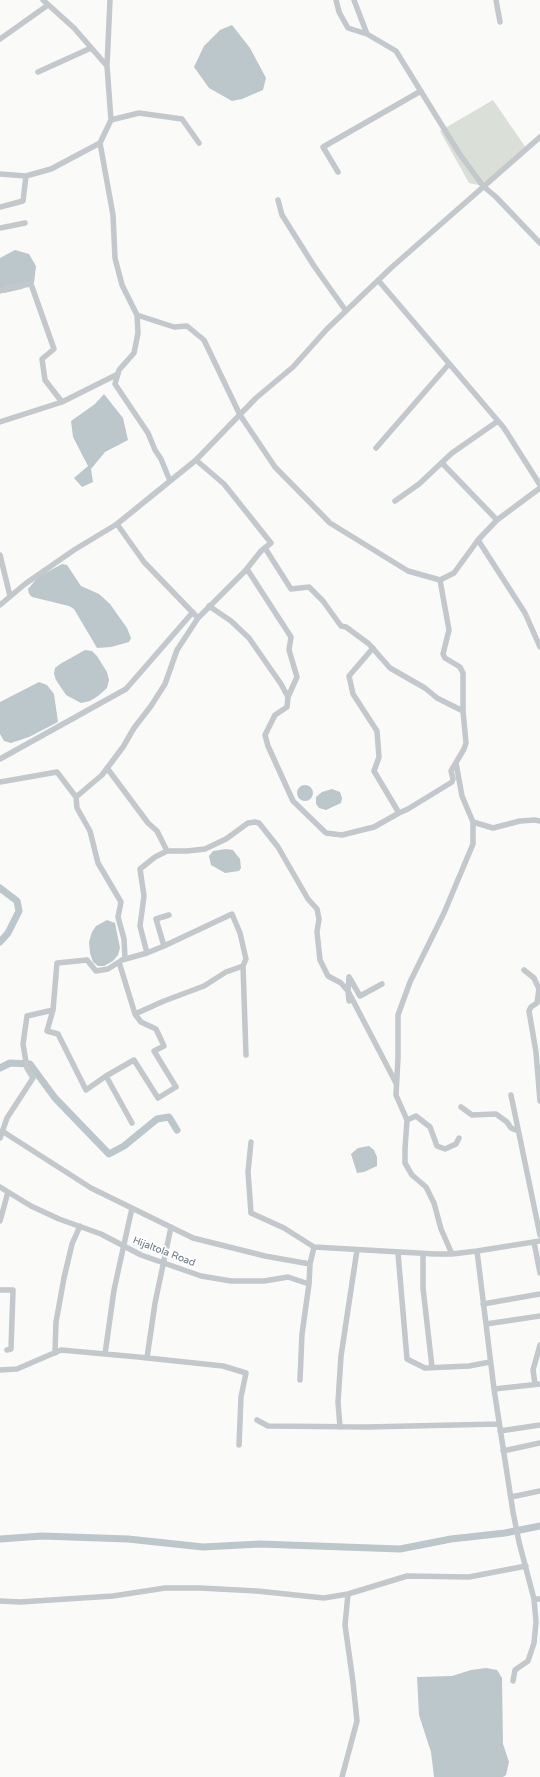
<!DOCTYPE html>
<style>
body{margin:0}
canvas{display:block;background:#fafaf8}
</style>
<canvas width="540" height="1777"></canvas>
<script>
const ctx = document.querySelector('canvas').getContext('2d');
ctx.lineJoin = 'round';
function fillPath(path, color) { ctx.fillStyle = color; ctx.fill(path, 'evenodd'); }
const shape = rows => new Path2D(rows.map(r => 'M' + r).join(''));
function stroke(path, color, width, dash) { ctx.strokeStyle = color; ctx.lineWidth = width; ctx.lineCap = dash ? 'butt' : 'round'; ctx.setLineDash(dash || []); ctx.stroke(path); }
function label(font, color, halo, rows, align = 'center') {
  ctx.font = font + ' "Varela Round",sans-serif'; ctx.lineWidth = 4; ctx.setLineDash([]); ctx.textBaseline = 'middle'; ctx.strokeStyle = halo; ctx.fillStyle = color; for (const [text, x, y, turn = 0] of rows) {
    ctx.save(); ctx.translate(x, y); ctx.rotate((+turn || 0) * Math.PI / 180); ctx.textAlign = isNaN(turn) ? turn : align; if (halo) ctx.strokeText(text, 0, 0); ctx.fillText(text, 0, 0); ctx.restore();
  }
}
fillPath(shape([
 [493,100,526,148,483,186,469,183,440,131]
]), '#dadfd7');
fillPath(shape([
 [232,25,250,48,266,78,263,90,242,99,232,101,209,88,194,67,204,46,220,30],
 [15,250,29,254,36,266,34,283,22,289,4,293,0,292,0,258],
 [104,394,123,418,128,440,105,452,91,469,93,482,82,487,74,478,88,466,73,437,71,421,95,404],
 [62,564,67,565,81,586,99,594,110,604,127,628,131,638,129,642,111,647,97,648,74,609,69,606,32,597,29,594,28,589,38,577],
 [85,650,92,651,97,656,107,672,109,680,107,688,98,696,90,701,81,703,66,695,56,680,54,674,55,668,60,664],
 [39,682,47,685,54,694,58,722,29,737,11,743,4,741,0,734,0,702],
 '297 793a8 8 0 1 1 16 0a8 8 0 1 1-16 0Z',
 [332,789,340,792,342,798,341,803,326,810,319,808,316,804,316,797,322,792],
 [226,849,233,850,240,859,241,868,239,871,225,873,211,865,209,856,213,851],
 [107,920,115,923,120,948,118,955,113,961,104,966,98,966,93,962,90,953,89,942,92,932,96,926],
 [369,1146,374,1150,377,1157,377,1166,364,1172,357,1173,351,1154,358,1148],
 [486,1668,497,1670,502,1678,503,1744,509,1762,506,1775,503,1777,434,1777,431,1752,419,1715,417,1677,452,1676,471,1670]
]), '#bbc7cb');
stroke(shape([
 [0,888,17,901,19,911,8,933,0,942],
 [0,1068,10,1063,30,1064,55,1098,109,1154,124,1146,157,1119,169,1117,177,1130],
 [0,1539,42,1536,128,1539,203,1547,260,1544,400,1549,451,1539,505,1533,540,1526]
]), '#bbc7cb', 7);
stroke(shape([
 [43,0,74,28,107,66],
 [336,0,339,12,348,28,367,34],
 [354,0,367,34,396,51,459,153,483,186,496,197,540,243],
 [496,0,500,22],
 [0,39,48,5],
 [38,72,91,48],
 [111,120,139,113,182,119,199,143],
 [100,143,113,215,115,258,122,285,137,315,138,333,134,353,119,370,115,384,148,433,155,450,161,459,170,481],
 [338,172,323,147,421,91],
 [0,174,26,176,51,169,100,143,111,120,107,66,110,0],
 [278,200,282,215,314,266,346,311],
 [0,207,23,201,26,176],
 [0,228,25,223],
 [378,280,504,428,540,485],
 [0,291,10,287,31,284,54,349,42,359,45,380,62,402],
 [137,315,174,327,187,326,204,340,240,415,275,467,330,523,408,571,440,580],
 [0,422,62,402,118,374],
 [376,448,449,364],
 [196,460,224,484,271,543,261,551,245,571,198,618],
 [442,463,497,520],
 [395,501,419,484,452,453,498,421],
 [117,524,144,562,198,618,177,650,165,684,151,706,134,728,123,747,102,775,76,797,77,808,90,831,98,863,121,902,118,917,124,939,125,958],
 [478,540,525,613,540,647],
 [265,548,291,589,309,587,323,601,341,626,346,627,369,644,390,668,425,688,437,698,463,711],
 [0,555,10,596],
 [247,569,291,637,289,650,297,677,288,697],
 [0,605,25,584,74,550,117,524,196,460,256,398,293,367,327,329,392,267,540,137],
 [209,606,231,621,249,638,281,684,288,697,287,707,275,715,265,735,268,746,293,801,326,833,342,835,374,827,399,813,408,809,452,782,453,779,451,771,464,749,466,743,463,711,463,673,460,667,445,658,443,654,449,630,440,580,454,573,478,540,497,520,540,488],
 [373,648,349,676,353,694,377,731,379,757,374,771,399,813],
 [0,759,126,689,193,612],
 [107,768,148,823,157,831,167,851],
 [0,782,57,772,76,797],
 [473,822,493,828,520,821,535,820,540,821],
 [147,953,140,926,144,896,140,869,155,857,167,851,187,851,205,849,226,839,248,823,255,822,259,823,278,847,308,899,317,909,319,919,317,932,320,960,328,976,341,983,348,991,349,1001],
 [122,960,147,953,164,946,156,919,169,915],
 [243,966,246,1055],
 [524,970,534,978,539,989,537,1003,531,1007,529,1011,536,1052,540,1101],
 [382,984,360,996,349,977,348,991,396,1083],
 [135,1014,164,1001,204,986,226,972,243,966,246,959,240,933,232,914,164,946],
 [106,1076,132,1123],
 [511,1095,540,1235],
 [461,1107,472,1115,496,1114,507,1122,511,1128,518,1131],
 [407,1120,396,1095,398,1058,398,1015,410,982,444,913,473,844,473,822,462,796,456,763],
 [2,1131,91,1188,193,1238,265,1256,310,1264],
 [0,1138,7,1118,33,1078,27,1068,23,1044,27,1016,53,1010,47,1031,58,1034,86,1090,106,1076,134,1060,158,1098,176,1087,154,1051,164,1046,156,1029,141,1022,135,1014,119,962,108,969,96,971,87,960,57,963,53,1010],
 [251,1142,248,1172,251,1213,284,1228,314,1247],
 [0,1187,31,1206,59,1219,101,1234,141,1255,201,1276,231,1281,264,1281,288,1277,309,1284],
 [0,1221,8,1192],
 [540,1241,477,1251,494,1389,513,1512,519,1542,534,1599,540,1599],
 [534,1242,540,1273],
 [398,1253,407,1359,425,1368,469,1366,490,1362],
 [423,1254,423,1288,432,1367],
 [452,1254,441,1229,434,1203,426,1187,412,1175,405,1163,405,1149,407,1120,416,1116,430,1127,437,1146,445,1149,456,1144,459,1138],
 [0,1290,13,1290,11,1349,7,1350],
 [483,1304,540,1294],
 [486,1324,540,1316],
 [55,1353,56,1322,64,1278,72,1244,80,1226],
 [105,1354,114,1290,132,1208],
 [147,1358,155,1303,171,1227],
 [0,1370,17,1369,61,1350,138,1357,223,1366,246,1373,241,1397,239,1445],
 [300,1380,302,1334,309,1284,310,1264,314,1247,435,1254,452,1254,477,1251],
 [535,1384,533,1370,540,1345],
 [494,1389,540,1384],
 [257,1420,268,1426,367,1427,499,1424],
 [340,1427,338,1402,341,1356,357,1250],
 [500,1431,540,1425],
 [503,1451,540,1443],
 [511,1497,540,1491],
 [0,1601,20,1602,113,1596,165,1588,200,1588,257,1591,324,1598,348,1594,407,1576,469,1577,526,1566],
 [513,1681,515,1670,528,1661,534,1643,536,1622,534,1599],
 [342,1777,357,1721,353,1682,345,1625,348,1594]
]), '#c3c8cc', 5.5);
label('10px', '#657683', '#fff', [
 ["Hijaltola Road",164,1252,21]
]);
</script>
